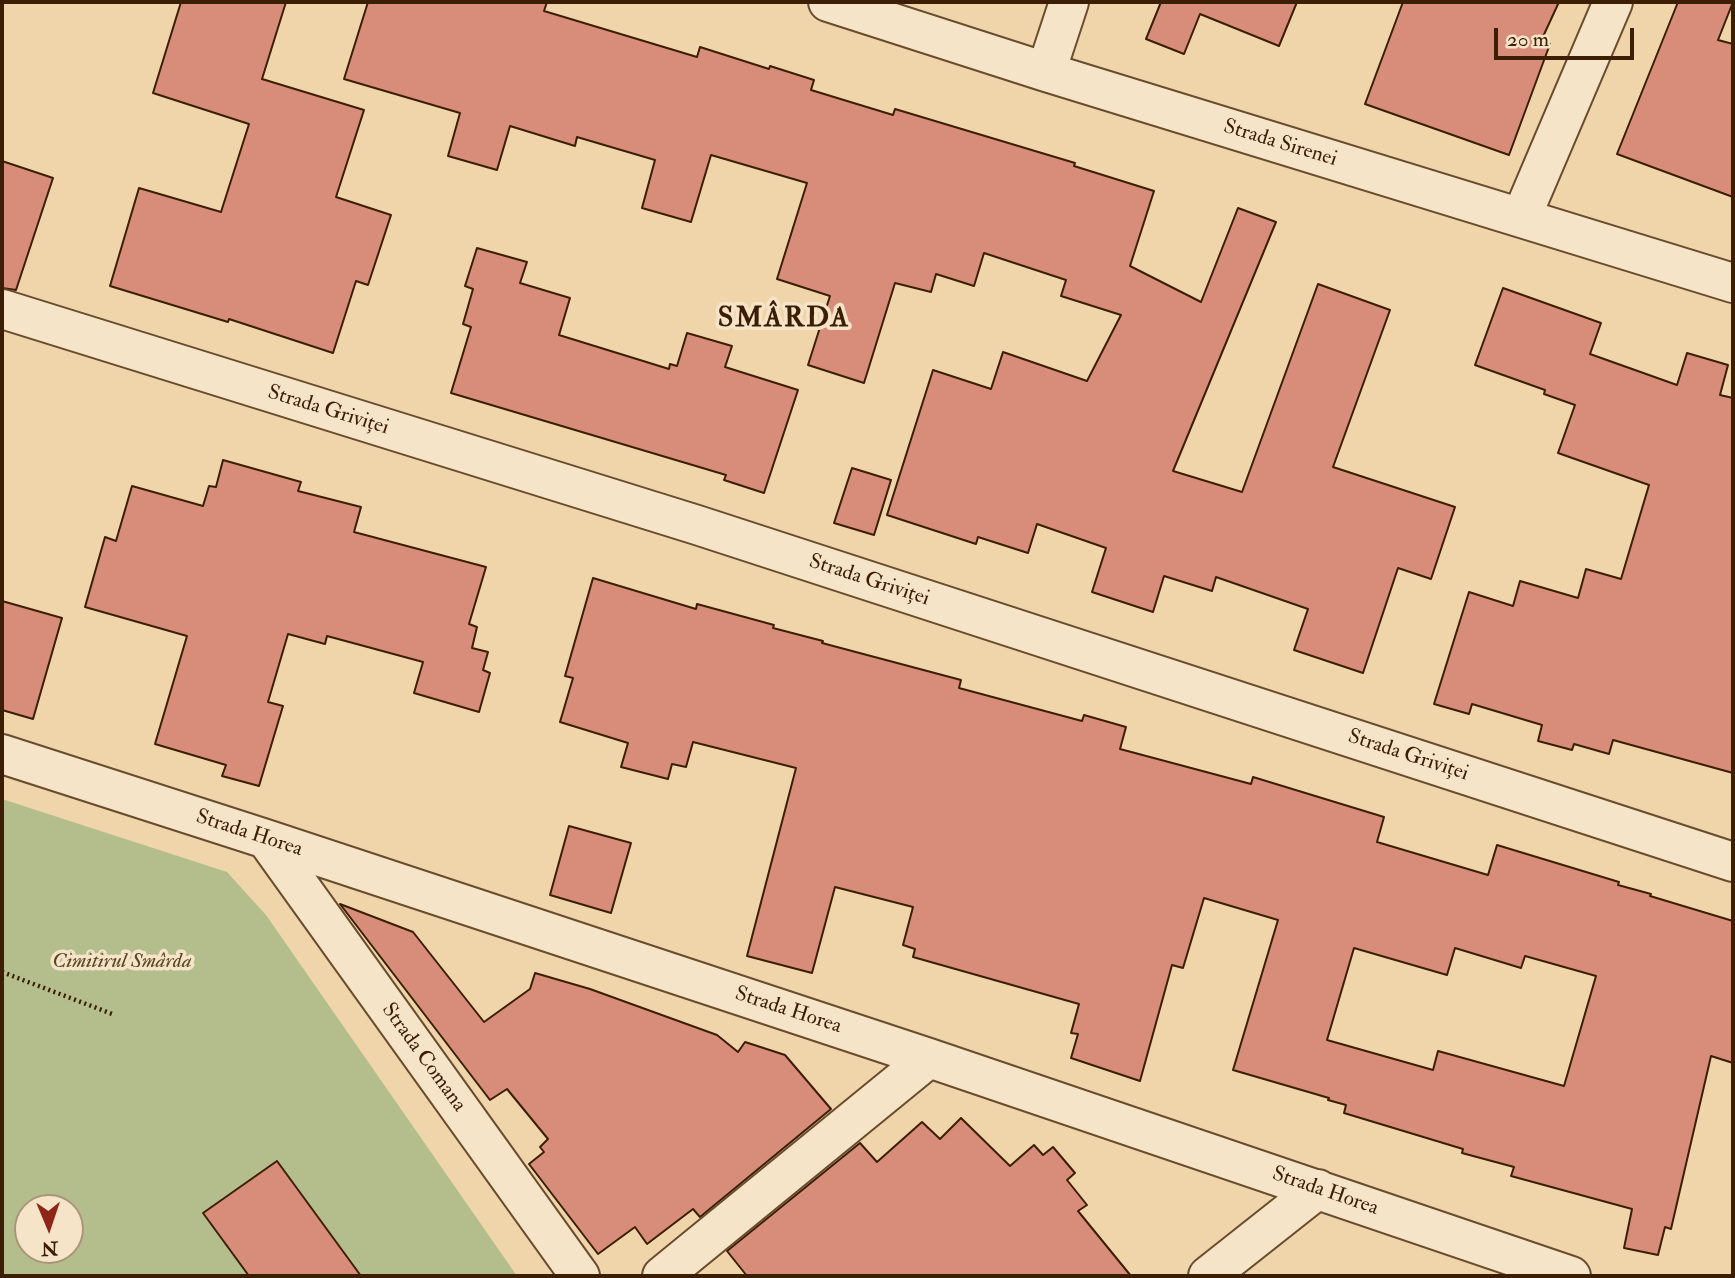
<!DOCTYPE html>
<meta charset="utf-8">
<style>
body{margin:0}
#map{position:relative;width:1735px;height:1278px;overflow:hidden;background:#efd5a9;font-family:"IM FELL Double Pica",serif}
canvas{display:block}
.frame{position:absolute;inset:0;border:4px solid #3c1e05;pointer-events:none}
.north{position:absolute;left:14px;top:1194px;width:70px;height:70px;box-sizing:border-box;background:#f5e4c7;border:2px solid #ab9579;border-radius:50%;rotate:178deg;font-size:19px;font-weight:700;line-height:28px;text-align:center;color:#3c1e05}
.north::after{content:'';display:block;margin:auto;width:24px;height:32px;background:#8f2418;clip-path:polygon(50% 0,100% 100%,50% 72%,0 100%)}
.scale{position:absolute;left:1494px;top:28px;width:140px;height:32px;box-sizing:border-box;border:4px solid #3c1e05;border-top:0;padding-left:9px;font-size:21px;line-height:24px;white-space:nowrap;color:#3c1e05;-webkit-text-stroke:5px #f5e4c7;paint-order:stroke}
</style>
<div id="map">
<canvas width="1735" height="1278"></canvas>
<div class="frame"></div>
<div class="north">N</div>
<div class="scale">20 m</div>
</div>
<script>
const ctx = document.querySelector('canvas').getContext('2d');
ctx.lineJoin = 'round';
function fillPath(path, color) { ctx.fillStyle = color; ctx.fill(path, 'evenodd'); }
const shape = rows => new Path2D(rows.map(r => 'M' + r).join(''));
function stroke(path, color, width, dash) { ctx.strokeStyle = color; ctx.lineWidth = width; ctx.lineCap = dash ? 'butt' : 'round'; ctx.setLineDash(dash || []); ctx.stroke(path); }
function label(font, color, halo, rows, align = 'center') {
  ctx.font = font + ' "IM FELL Double Pica",serif'; ctx.lineWidth = 7; ctx.setLineDash([]); ctx.textBaseline = 'middle'; ctx.strokeStyle = halo; ctx.fillStyle = color; for (const [text, x, y, turn = 0] of rows) {
    ctx.save(); ctx.translate(x, y); ctx.rotate((+turn || 0) * Math.PI / 180); ctx.textAlign = isNaN(turn) ? turn : align; if (halo) ctx.strokeText(text, 0, 0); ctx.fillText(text, 0, 0); ctx.restore();
  }
}
fillPath(shape([
 [2,799,227,872,266,915,517,1276,2,1276],
 [28,1208,70,1208,70,1250,28,1250]
]), '#b4be8c');
const building = shape([
 [181,2,286,2,262,79,364,110,336,197,391,215,368,285,356,281,333,353,229,319,228,322,110,286,139,188,221,212,249,124,153,93,181,2],
 [368,2,547,2,544,11,697,57,700,47,769,69,770,66,814,80,811,90,893,115,895,109,1075,163,1074,166,1154,191,1130,266,1201,302,1238,208,1276,222,1173,471,1242,492,1318,284,1390,310,1333,467,1455,507,1431,579,1398,568,1363,673,1294,650,1308,609,1216,577,1212,591,1164,576,1153,612,1092,592,1106,548,1037,524,1028,553,978,537,976,544,887,515,933,370,991,389,1003,352,1087,381,1121,315,1061,296,1066,280,984,253,974,286,936,274,931,292,895,283,864,383,808,365,830,296,777,279,807,183,711,155,691,222,642,208,655,160,577,137,575,146,510,126,497,170,448,156,460,113,344,79,368,2],
 [1161,2,1297,2,1279,46,1200,14,1184,54,1146,39,1161,2],
 [1403,2,1559,2,1541,41,1550,44,1509,155,1365,104,1403,2],
 [1678,2,1733,2,1718,40,1733,44,1733,197,1617,154,1678,2],
 [2,161,53,178,16,290,2,288,2,161],
 [477,248,527,262,520,283,570,298,559,335,669,369,670,364,677,366,687,333,732,346,725,367,798,390,764,493,724,480,726,475,451,393,471,327,463,324,473,289,465,286,477,248],
 [1503,288,1601,323,1590,354,1677,385,1687,353,1728,365,1720,395,1733,398,1733,773,1613,740,1609,754,1574,744,1572,750,1538,741,1542,725,1472,704,1469,714,1434,704,1469,592,1513,606,1520,581,1578,598,1586,569,1621,579,1649,485,1558,453,1575,405,1544,394,1545,390,1475,365,1503,288],
 [223,460,301,482,298,491,361,507,354,532,486,567,469,624,477,627,472,648,488,652,483,670,490,673,479,712,414,693,423,662,327,636,325,644,288,634,268,702,283,706,259,786,222,776,226,765,155,744,187,636,85,607,105,537,116,541,132,486,203,506,209,486,216,487,223,460],
 [852,468,891,480,874,535,834,523,852,468],
 [593,578,696,609,697,604,774,625,773,628,823,641,822,643,961,680,959,688,1082,721,1084,715,1126,727,1120,749,1251,784,1253,777,1384,817,1377,842,1488,875,1497,845,1619,882,1618,885,1651,894,1650,896,1733,921,1733,1063,1711,1056,1671,1229,1665,1227,1658,1255,1624,1248,1632,1209,1511,1176,1514,1167,1462,1153,1463,1149,1344,1113,1346,1105,1328,1100,1329,1098,1233,1070,1278,920,1204,898,1183,968,1172,965,1140,1081,1071,1058,1078,1034,1071,1033,1079,1004,913,957,915,949,903,945,913,907,835,887,812,973,747,956,796,768,693,742,686,767,672,764,668,779,621,767,628,743,560,722,573,678,565,676,593,578],
 [1354,948,1447,975,1455,948,1521,968,1525,956,1596,976,1564,1086,1438,1051,1433,1070,1327,1040,1354,948],
 [2,601,62,618,33,719,2,710,2,601],
 [569,826,631,843,611,913,550,895,569,826],
 [340,904,413,932,484,1022,530,989,535,973,590,989,717,1035,738,1052,745,1042,785,1055,831,1109,700,1217,693,1209,647,1244,635,1227,598,1254,529,1164,544,1152,540,1147,548,1139,507,1089,490,1100,340,904],
 [961,1118,1010,1166,1034,1145,1043,1155,1053,1147,1075,1173,1067,1180,1087,1205,1078,1211,1131,1276,747,1276,727,1251,860,1143,877,1162,922,1122,940,1139,961,1118],
 [277,1161,361,1276,249,1276,203,1213,277,1161]
]);
fillPath(building, '#d78d7a');
stroke(building, '#3c1e05', 2);
const minor = shape([
 [828,2,1046,72,1733,283],
 [1046,72,1069,2],
 [1521,218,1613,2],
 [2,309,697,525,1733,862],
 [2,754,266,839,929,1058,1571,1276],
 [266,839,580,1276],
 [662,1276,929,1058],
 [1208,1276,1318,1189]
]);
stroke(minor, '#694c2e', 42);
stroke(shape([
 [2,972,115,1015]
]), '#3c1e05', 4.5, [2, 3.5]);
stroke(minor, '#f5e4c7', 38);
label('21px', '#3c1e05', '#f5e4c7', [
 ["Strada Sirenei",1280,144,17],
 ["Strada Griviței",328,411,17],
 ["Strada Griviței",869,581,18],
 ["Strada Griviței",1408,756,18],
 ["Strada Horea",249,834,18],
 ["Strada Horea",788,1011,18],
 ["Strada Comana",423,1058,54],
 ["Strada Horea",1325,1192,19]
]);
label('italic 21px', '#5a4627', '#f5e4c7', [
 ["Cimitirul Smârda",122,962]
]);
ctx.letterSpacing = '2px';
label('bold 28px', '#3c1e05', '#f5e4c7', [
 ["SMÂRDA",784,320]
]);
ctx.letterSpacing = '0px';
</script>
